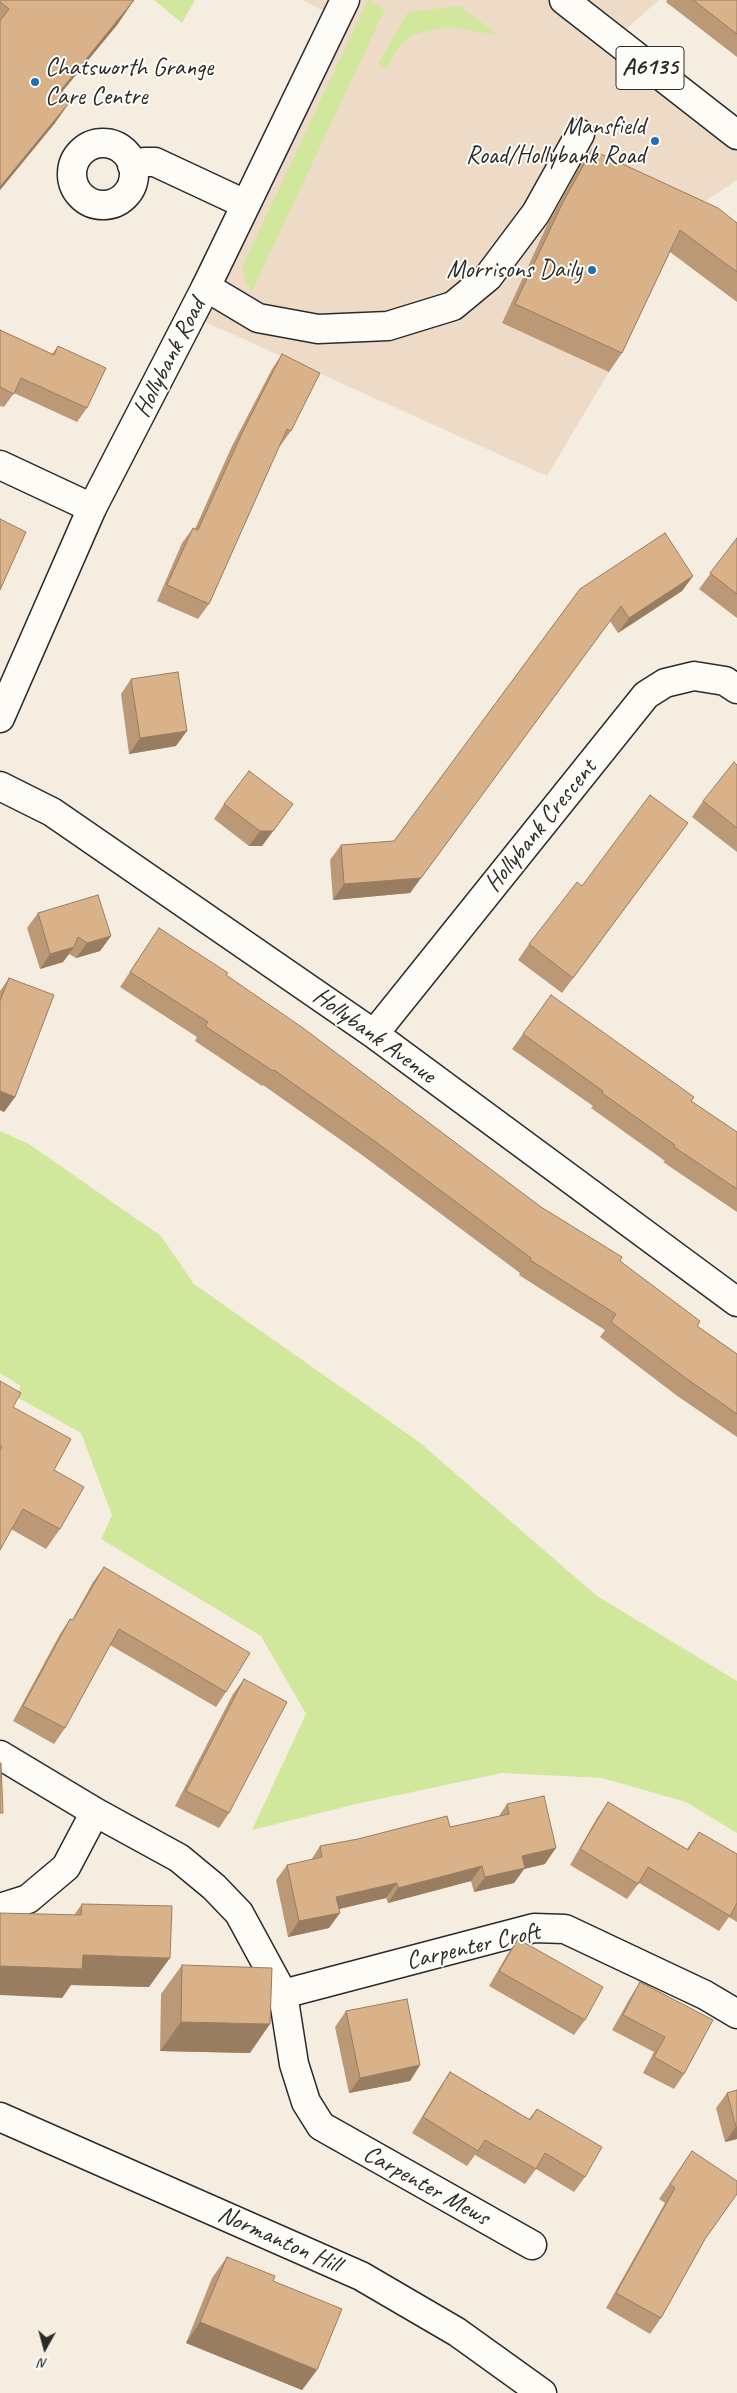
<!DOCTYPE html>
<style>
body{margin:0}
#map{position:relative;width:737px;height:2393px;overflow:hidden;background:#f6ede1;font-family:Caveat,sans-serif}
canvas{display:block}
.north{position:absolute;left:20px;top:2323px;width:50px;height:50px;-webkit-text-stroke:4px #fdfcf7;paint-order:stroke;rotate:187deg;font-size:14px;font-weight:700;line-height:20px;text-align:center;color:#2b2b2b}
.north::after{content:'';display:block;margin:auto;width:18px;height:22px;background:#2b2b2b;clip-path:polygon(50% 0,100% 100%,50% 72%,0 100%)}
</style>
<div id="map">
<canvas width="737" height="2393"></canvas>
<div class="north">N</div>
</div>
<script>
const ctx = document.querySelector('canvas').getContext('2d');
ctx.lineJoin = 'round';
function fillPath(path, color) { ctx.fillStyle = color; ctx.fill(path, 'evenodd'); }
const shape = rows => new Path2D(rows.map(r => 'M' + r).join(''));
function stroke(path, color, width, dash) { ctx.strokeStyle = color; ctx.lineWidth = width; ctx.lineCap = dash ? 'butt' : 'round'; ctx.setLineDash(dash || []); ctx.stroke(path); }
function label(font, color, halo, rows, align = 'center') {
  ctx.font = font + ' Caveat,sans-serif'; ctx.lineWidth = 4; ctx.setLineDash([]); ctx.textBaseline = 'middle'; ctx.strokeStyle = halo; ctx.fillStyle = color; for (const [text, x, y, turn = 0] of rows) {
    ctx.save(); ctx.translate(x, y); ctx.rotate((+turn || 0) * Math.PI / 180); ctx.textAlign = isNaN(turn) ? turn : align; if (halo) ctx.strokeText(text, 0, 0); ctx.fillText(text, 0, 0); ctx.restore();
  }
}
fillPath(shape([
 [302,0,659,0,615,39,737,134,737,180,682,217,609,372,547,476,192,316,335,17]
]), '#eddbc7');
fillPath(shape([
 [154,0,195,0,182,23],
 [368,0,385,9,252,291,245,281,243,265],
 [460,6,498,35,449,27,426,31,409,37,397,49,387,69,378,64,408,12],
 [0,1131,29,1144,161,1236,194,1284,419,1442,597,1596,737,1681,737,1833,686,1802,602,1778,502,1773,356,1804,252,1830,306,1714,261,1636,101,1539,112,1515,81,1433,15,1396,21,1386,0,1373]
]), '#d0e79c');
const minor = shape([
 '72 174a31 31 0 1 1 62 0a31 31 0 1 1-62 0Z',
 [132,165,144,162,155,162,245,204],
 [206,287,258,318,318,329,388,326,453,306,488,277,536,213,580,134],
 [0,465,92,508],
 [0,786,52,812,374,1034,737,1302],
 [374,1034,646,695,665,683,694,676,725,681,737,689],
 [0,1755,95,1812,179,1858,214,1887,239,1913,283,1994,294,2064,306,2102,321,2126,532,2245],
 [0,1908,28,1899,66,1867,95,1812],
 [283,1994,534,1928,565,1929,705,1995,737,2014]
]);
const major = shape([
 [564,0,737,135],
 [0,718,92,508,206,287,345,0],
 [0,2117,361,2276,457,2332,542,2393]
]);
stroke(minor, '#2b2b2b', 31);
stroke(major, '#2b2b2b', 31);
stroke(minor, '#fdfcf7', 28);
stroke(major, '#fdfcf7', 28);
fillPath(shape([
 [0,0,134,0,117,25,62,91,55,123,0,190],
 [667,0,737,0,737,57,666,2],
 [592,150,737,223,737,302,670,252,622,353,609,372,502,323,549,221,578,169],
 [0,330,52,354,58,346,87,408,77,422,14,393,4,407,0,406],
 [282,354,291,431,280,446,279,446,209,604,198,619,157,601,182,543,193,528,195,529,232,446,272,369],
 [737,538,737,618,699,589],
 [693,576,682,591,618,633,610,621,410,893,333,900,330,860,341,845,394,841,580,589],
 [131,679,176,746,129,754,121,694],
 [737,765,737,852,692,817,703,801],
 [224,804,293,804,262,846,249,846,214,819],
 [677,838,562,993,518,960,529,944,582,886],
 [38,913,111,936,100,951,76,958,69,954,63,962,40,969,27,928],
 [159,928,226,975,541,1207,620,1261,697,1326,737,1354,737,1437,676,1395,600,1337,605,1330,519,1275,520,1273,362,1155,263,1085,262,1086,195,1041,197,1037,120,987],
 [9,978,15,1097,4,1112,0,1110,0,991],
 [551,995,691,1101,737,1132,737,1212,663,1162,665,1161,591,1108,593,1106,512,1049],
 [0,1381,13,1407,54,1470,60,1529,46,1549,11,1529,0,1550],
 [104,1567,226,1692,216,1707,110,1645,65,1728,54,1744,13,1721,60,1634,70,1619,72,1620,93,1582],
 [244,1679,229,1813,219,1828,175,1806,233,1694],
 [608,1802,687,1849,699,1832,737,1854,737,1922,729,1917,719,1931,639,1883,627,1899,570,1865,597,1818],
 [507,1804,545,1864,524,1869,514,1883,474,1892,471,1881,388,1903,386,1898,339,1909,329,1928,288,1937,276,1880,287,1865,311,1860,320,1846,450,1827,499,1816],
 [82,1904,149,1987,71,1985,62,1998,74,1915],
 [518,1939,585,2020,574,2035,489,1986,507,1955],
 [182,1965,250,2053,160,2051,161,1994],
 [640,1982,684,2074,674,2089,643,2073,654,2052,612,2030,630,1998],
 [346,2011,420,2065,410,2081,349,2093,335,2027],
 [450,2072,529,2119,537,2109,585,2177,574,2192,536,2169,525,2184,475,2155,467,2166,412,2133,440,2087],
 [737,2090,737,2139,725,2142,716,2108,727,2093],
 [692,2151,705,2239,661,2318,650,2334,606,2308,665,2203,659,2199],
 [227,2257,273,2281,317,2370,302,2390,186,2343,212,2278]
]), '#b97');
fillPath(shape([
 [134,0,117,25,44,114,61,90],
 [72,99,55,123,0,190,0,187],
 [693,576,682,591,618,633,629,618],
 [621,606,410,893,333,900,344,884,421,878],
 [187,731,176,746,129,754,140,738],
 [293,804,262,846,249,846,260,831],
 [688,823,677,838,562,993,573,978],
 [111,936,100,951,76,958,87,943],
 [74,947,63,962,40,969,50,954],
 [0,1091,15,1097,4,1112,0,1110],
 [556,1848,545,1864,524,1869,514,1883,474,1892,485,1877,522,1856],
 [482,1866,471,1881,388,1903,398,1888],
 [397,1883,386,1898,326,1912,336,1897],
 [340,1913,329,1928,288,1937,299,1921],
 [83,1955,170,1958,149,1987,71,1985,62,1998,0,1995,0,1966],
 [181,2022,270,2024,250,2053,160,2051],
 [420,2065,410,2081,349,2093,360,2078],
 [736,2127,737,2127,737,2139,725,2142],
 [200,2322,317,2370,302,2390,186,2343]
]), '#987d61');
const building = shape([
 [0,0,134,0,61,90,72,99,0,187,0,21,9,9,0,2,0,0],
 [693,0,737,0,737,34,693,0],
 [592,150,718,208,737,223,737,272,680,230,622,353,515,304,563,202,592,150],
 [0,330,54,355,58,346,106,368,87,408,21,378,14,394,0,387,0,330],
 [282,354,320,373,291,431,287,429,209,604,167,585,193,528,198,530,243,431,282,354],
 [0,519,26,532,0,590,0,519],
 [665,533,693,576,629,618,621,606,421,878,344,884,341,845,394,841,580,589,665,533],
 [737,538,737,594,710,573,737,538],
 [178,672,187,731,140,738,131,679,178,672],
 [734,762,737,765,737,828,703,801,734,762],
 [249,771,293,804,273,831,260,831,224,804,249,771],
 [650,795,688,823,573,978,529,944,577,882,582,886,650,795],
 [98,895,111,936,87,943,78,937,74,947,50,954,38,913,98,895],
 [159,928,228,973,226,975,303,1028,541,1207,622,1257,620,1261,700,1321,697,1326,737,1354,737,1414,687,1379,611,1322,616,1314,530,1260,531,1258,373,1140,274,1070,273,1071,205,1026,208,1022,130,972,159,928],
 [9,978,54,995,15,1097,0,1091,0,1001,9,978],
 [551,995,694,1097,691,1101,737,1132,737,1189,674,1147,675,1145,602,1093,603,1091,523,1034,551,995],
 [0,1381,21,1393,13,1407,71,1439,54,1470,84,1487,60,1529,23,1509,0,1550,0,1450,2,1447,0,1446,0,1381],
 [104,1567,250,1653,226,1692,119,1629,65,1728,23,1706,70,1619,73,1620,104,1567],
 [244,1679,287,1702,229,1813,186,1791,244,1679],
 [0,1763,1,1763,3,1813,0,1813,0,1763],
 [544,1796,556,1848,522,1856,525,1868,485,1877,482,1866,398,1888,397,1883,336,1897,340,1913,299,1921,287,1865,322,1857,320,1846,358,1839,447,1816,450,1827,509,1814,507,1804,544,1796],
 [608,1802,688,1850,699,1832,737,1854,737,1903,730,1916,648,1867,638,1884,580,1849,608,1802],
 [82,1904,172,1906,170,1958,83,1955,82,1969,0,1966,0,1913,81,1915,82,1904],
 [518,1939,603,1987,585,2020,499,1971,518,1939],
 [182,1965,272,1968,270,2024,181,2022,182,1965],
 [640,1982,713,2020,684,2074,654,2057,665,2037,623,2015,640,1982],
 [407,1999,420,2065,360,2078,346,2011,407,1999],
 [450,2072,530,2120,537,2109,602,2147,585,2177,545,2153,536,2169,485,2140,478,2151,423,2117,450,2072],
 [737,2090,737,2127,736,2127,727,2093,737,2090],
 [692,2151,737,2181,737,2194,705,2239,661,2318,616,2293,675,2188,670,2184,692,2151],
 [227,2257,275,2276,273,2281,342,2309,317,2370,200,2322,227,2257]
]);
fillPath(building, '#d9b28a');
stroke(building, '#987d61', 1);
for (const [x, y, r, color] of [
 [35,82,5,"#1f6fb2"],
 [655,141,5,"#1f6fb2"],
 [592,270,5,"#1f6fb2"]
]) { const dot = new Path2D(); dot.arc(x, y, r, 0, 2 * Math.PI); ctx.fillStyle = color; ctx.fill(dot); stroke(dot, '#fdfcf7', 2); }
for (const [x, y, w] of [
 [650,68,68]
]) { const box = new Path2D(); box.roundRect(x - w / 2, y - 21.5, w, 43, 4); ctx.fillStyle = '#fdfcf7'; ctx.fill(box); stroke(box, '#2b2b2b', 1); }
label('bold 24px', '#2b2b2b', null, [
 ["A6135",650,68]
]);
label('25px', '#2b2b2b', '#fdfcf7', [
 ["Chatsworth Grange",45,68,"left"],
 ["Care Centre",45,97,"left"],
 ["Mansfield",645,127],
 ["Road/Hollybank Road",645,156],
 ["Morrisons Daily",582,270]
], 'right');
label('25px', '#2b2b2b', '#fdfcf7', [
 ["Hollybank Road",170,358,-63],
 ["Hollybank Crescent",541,826,-51],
 ["Hollybank Avenue",374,1036,36],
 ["Carpenter Croft",473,1947,-13],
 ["Carpenter Mews",426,2186,29],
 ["Normanton Hill",279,2240,24]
]);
</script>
